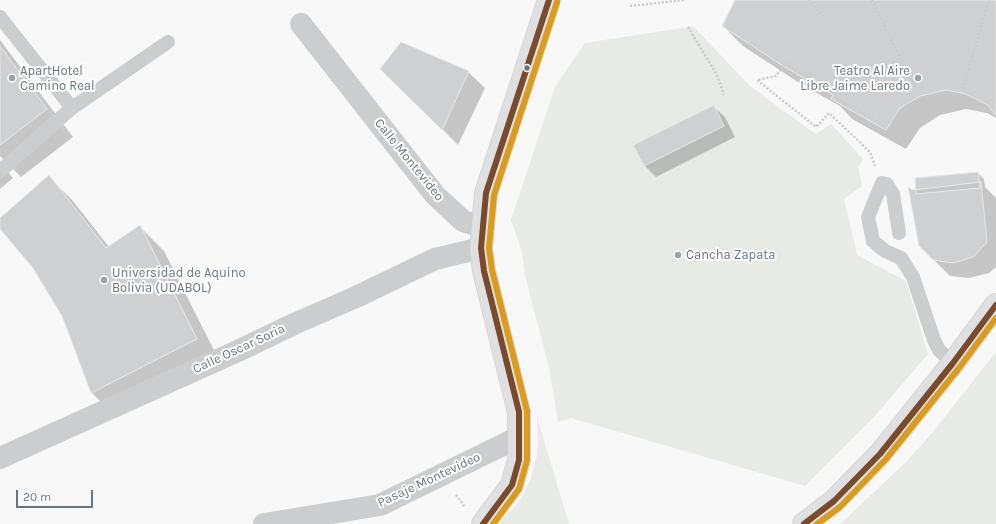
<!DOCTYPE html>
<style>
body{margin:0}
#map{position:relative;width:996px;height:524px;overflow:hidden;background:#f8f8f8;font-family:Karla,sans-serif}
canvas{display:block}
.scale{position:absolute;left:16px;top:490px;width:77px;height:18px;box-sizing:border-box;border:2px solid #667580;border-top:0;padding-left:5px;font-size:12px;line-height:14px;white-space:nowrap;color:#667580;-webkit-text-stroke:3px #fff;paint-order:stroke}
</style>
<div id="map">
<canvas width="996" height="524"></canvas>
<div class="scale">20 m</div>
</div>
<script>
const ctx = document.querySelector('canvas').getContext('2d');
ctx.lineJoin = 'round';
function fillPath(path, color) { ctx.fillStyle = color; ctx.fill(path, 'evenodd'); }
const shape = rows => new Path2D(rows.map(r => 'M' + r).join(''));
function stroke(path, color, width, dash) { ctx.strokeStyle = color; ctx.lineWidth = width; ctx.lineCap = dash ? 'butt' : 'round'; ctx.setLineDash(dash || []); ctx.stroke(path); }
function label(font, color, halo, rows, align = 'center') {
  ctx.font = font + ' Karla,sans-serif'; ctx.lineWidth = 4; ctx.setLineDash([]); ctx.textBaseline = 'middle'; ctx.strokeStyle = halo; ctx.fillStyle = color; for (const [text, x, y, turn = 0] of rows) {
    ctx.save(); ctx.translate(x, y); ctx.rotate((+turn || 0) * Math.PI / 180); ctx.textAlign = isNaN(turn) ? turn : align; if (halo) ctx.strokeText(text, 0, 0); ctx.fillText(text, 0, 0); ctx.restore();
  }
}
fillPath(shape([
 [688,27,694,27,748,84,778,107,816,134,831,124,863,159,858,168,862,186,844,199,857,255,906,281,928,354,873,418,805,486,571,418,558,422,549,368,525,275,522,252,511,220,555,87,585,43],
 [996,352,996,524,840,524,907,461,933,432],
 [537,417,569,524,498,524,519,502,530,481,537,455,538,439]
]), '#e7eae5');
fillPath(shape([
 [736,0,996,0,996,118,987,113,966,109,940,115,920,128,906,149,852,119,840,106,804,86,743,46,723,26],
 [0,40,73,137,21,177,0,156],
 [382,69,468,72,485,88,458,145],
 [713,106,725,117,735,137,656,177,644,165],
 [0,162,13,178,0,189],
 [978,173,984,179,985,187,996,198,996,267,989,273,969,278,950,276,920,246,913,191],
 [49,177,73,201,109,247,140,227,164,251,221,364,116,417,92,393,63,316,33,268,0,227,0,220]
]), '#0003');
const building = shape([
 [735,0,996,0,996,116,988,105,966,94,946,90,920,96,900,108,886,130,831,99,833,95,783,66,722,26,735,0],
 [401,42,469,71,442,130,380,69,401,42],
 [0,46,47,109,0,145,0,46],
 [714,105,724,126,644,166,633,145,714,105],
 [978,172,980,188,916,194,915,178,978,172],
 [49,175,106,248,140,225,197,339,91,393,62,316,33,268,0,229,0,218,49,175],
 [981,182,987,242,973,257,953,263,933,260,919,246,908,187,913,190,981,182]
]);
fillPath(building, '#cfd0d2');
stroke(building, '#e8e8e8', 1);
const secondary = shape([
 [483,524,512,485,519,460,519,412,484,271,481,248,486,193,549,0],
 [804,524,834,501,880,454,953,363,996,305]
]);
stroke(secondary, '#d4d5d6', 24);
stroke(shape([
 [809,0,824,17],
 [872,0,916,90],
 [630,6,684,0],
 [688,27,717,75,724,95],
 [785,63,835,93,838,99,887,127],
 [783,66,776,76,757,80,816,127,829,113,870,152,875,166],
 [963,89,989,0],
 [456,495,465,507]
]), '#c9cacb', 2.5, [2, 2]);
stroke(shape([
 [0,17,72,108],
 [0,171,72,108,168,42],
 [899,233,893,194,887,184,882,183,868,217,873,241,885,251,901,258,913,277,934,340,939,350,953,363]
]), '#cbcdce', 14);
stroke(shape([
 [301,24,435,195,463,221,482,227],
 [0,458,240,350,294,324,356,297,435,259,481,248],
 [264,524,380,505,519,437]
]), '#cbcdce', 22);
stroke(secondary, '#dfe0e1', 22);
stroke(shape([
 [483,524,512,485,519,460,519,412,484,271,481,248,486,193,549,0],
 [804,524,834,501,880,454,953,363,996,305]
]), '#7a4b2a', 6);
stroke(shape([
 [493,524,519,489,527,460,527,411,492,270,489,248,494,195,557,2],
 [817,524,840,507,886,459,959,368,996,318]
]), '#da9c1a', 6);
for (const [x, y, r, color] of [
 [527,68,3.5,"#667580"],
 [12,78,4,"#99a3aa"],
 [918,78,4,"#99a3aa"],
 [678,255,4,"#99a3aa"],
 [104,280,4,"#99a3aa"]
]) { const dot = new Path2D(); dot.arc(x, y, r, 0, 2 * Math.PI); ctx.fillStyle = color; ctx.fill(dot); stroke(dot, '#fff', 1.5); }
label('13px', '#667580', '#fff', [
 ["ApartHotel",20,71],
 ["Camino Real",20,86],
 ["Teatro Al Aire",910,71,"right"],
 ["Libre Jaime Laredo",910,86,"right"],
 ["Cancha Zapata",686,255],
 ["Universidad de Aquino",112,273],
 ["Bolivia (UDABOL)",112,288]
], 'left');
label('13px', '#667580', '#fff', [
 ["Calle Montevideo",409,160,51],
 ["Calle Oscar Soria",239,349,-25],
 ["Pasaje Montevideo",429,480,-25]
]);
</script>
